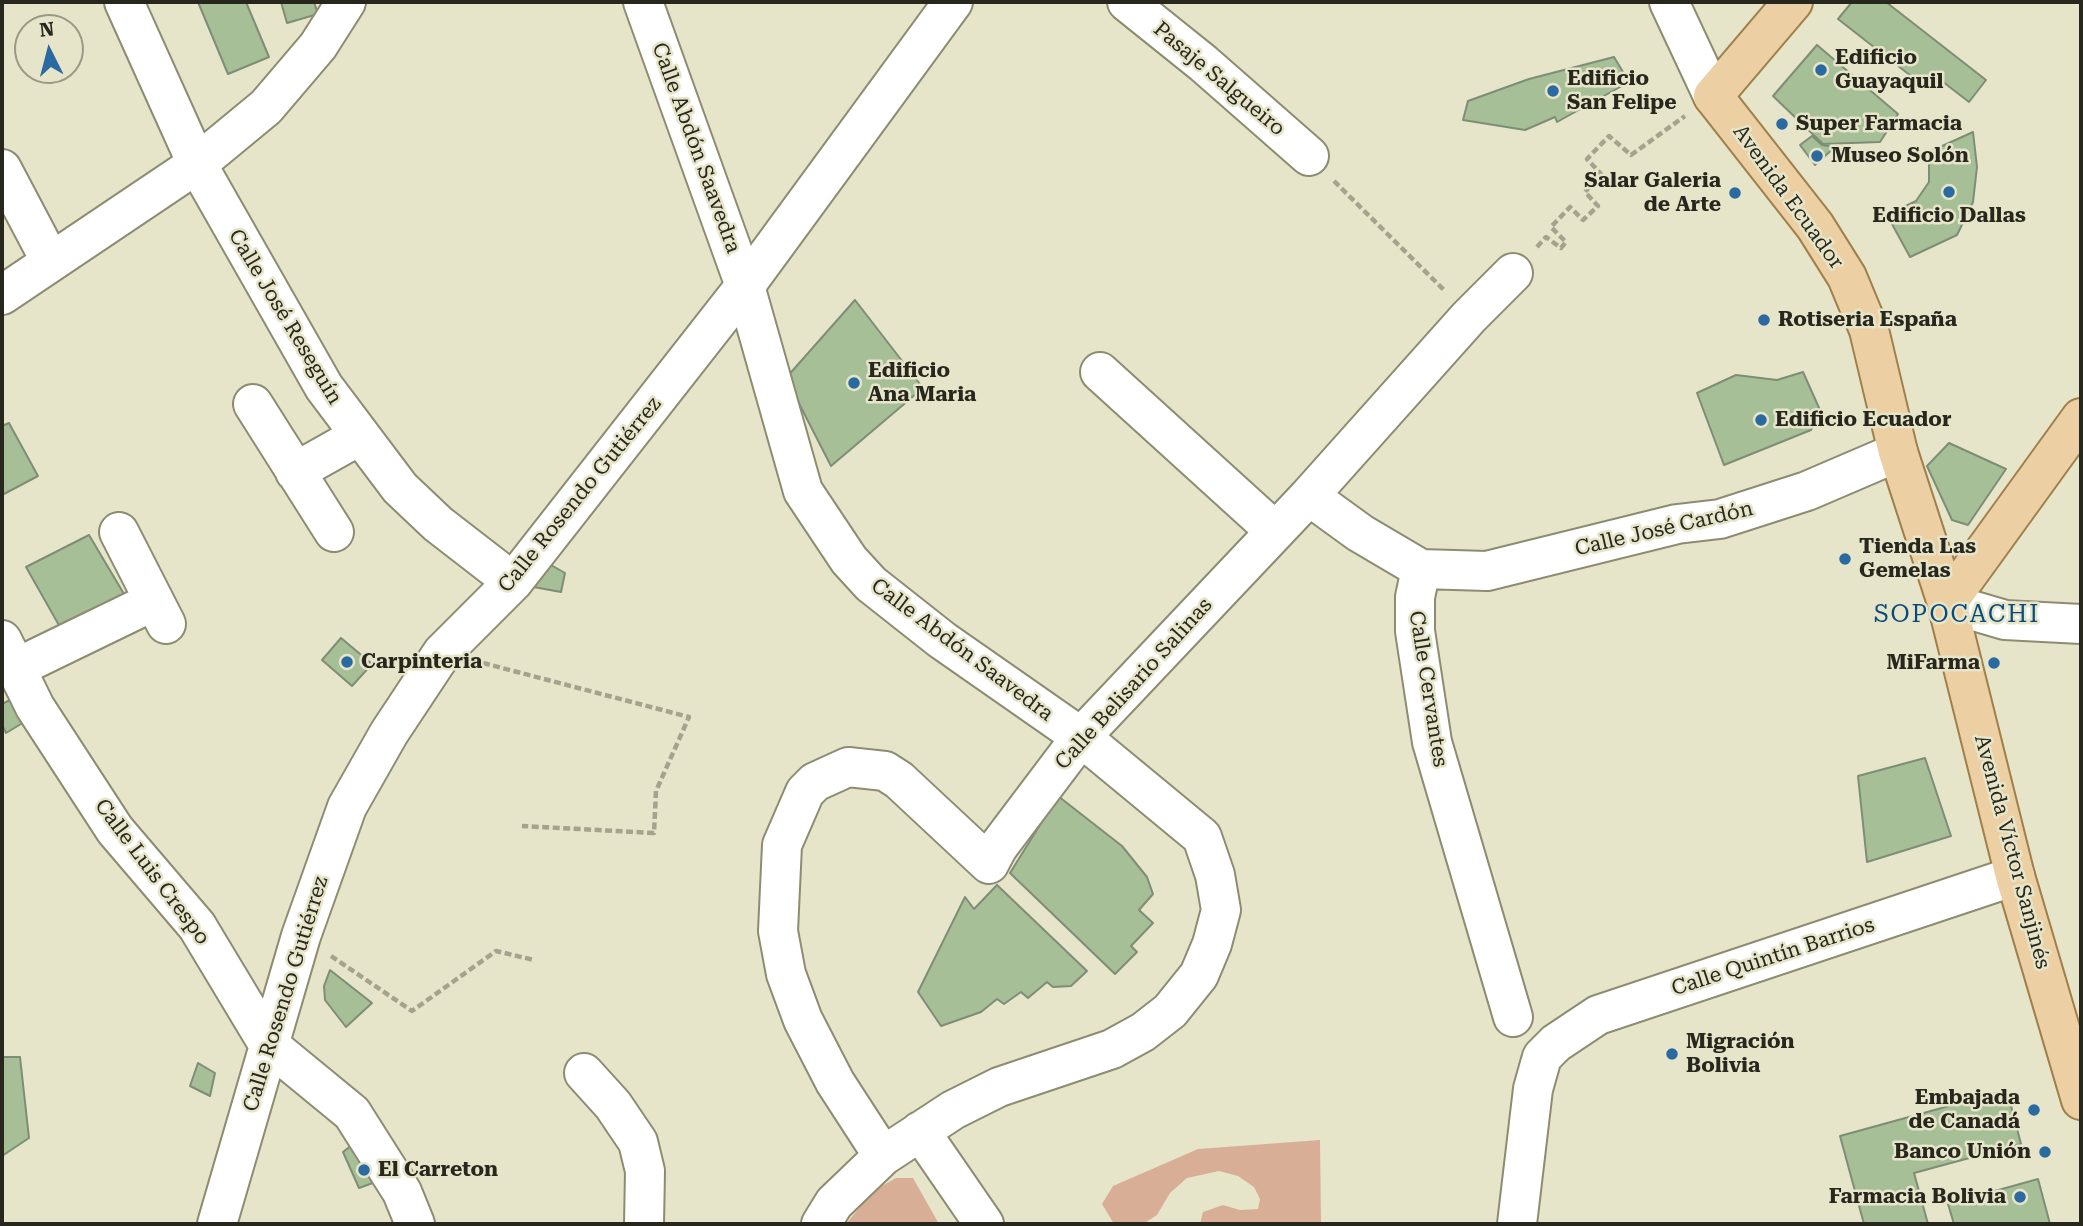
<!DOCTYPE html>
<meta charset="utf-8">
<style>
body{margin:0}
#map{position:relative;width:2083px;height:1226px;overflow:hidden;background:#e6e5c9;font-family:"Roboto Serif",serif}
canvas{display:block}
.frame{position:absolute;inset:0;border:4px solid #28271d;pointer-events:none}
.north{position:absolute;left:14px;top:14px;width:70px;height:70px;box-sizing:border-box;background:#e6e5c9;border:2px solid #9a9984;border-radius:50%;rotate:354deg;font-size:19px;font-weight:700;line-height:28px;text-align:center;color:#28271d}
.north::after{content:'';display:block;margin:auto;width:24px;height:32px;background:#2a6aa0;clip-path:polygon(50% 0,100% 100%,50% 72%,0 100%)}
</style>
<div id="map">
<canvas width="2083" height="1226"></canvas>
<div class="frame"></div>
<div class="north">N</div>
</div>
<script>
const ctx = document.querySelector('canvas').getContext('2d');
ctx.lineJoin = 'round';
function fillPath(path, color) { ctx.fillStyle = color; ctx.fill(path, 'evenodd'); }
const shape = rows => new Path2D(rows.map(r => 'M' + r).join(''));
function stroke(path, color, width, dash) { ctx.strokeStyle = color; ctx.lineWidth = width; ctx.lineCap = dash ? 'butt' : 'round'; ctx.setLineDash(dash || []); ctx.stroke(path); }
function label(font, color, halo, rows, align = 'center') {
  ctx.font = font + ' "Roboto Serif",serif'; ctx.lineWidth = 5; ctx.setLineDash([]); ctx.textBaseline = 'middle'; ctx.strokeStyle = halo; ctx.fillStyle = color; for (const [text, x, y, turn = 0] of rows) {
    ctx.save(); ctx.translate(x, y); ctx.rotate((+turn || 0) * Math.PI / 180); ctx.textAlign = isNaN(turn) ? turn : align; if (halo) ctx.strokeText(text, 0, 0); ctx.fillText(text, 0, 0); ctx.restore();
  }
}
fillPath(shape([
 [1320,1140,1321,1224,1200,1224,1203,1212,1223,1205,1240,1210,1258,1209,1260,1199,1254,1187,1238,1176,1219,1171,1187,1178,1170,1193,1157,1215,1143,1224,1114,1224,1102,1204,1113,1186,1198,1149],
 [896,1178,913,1178,939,1224,846,1224,873,1191]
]), '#d9ae97');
const building = shape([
 [198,2,246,2,269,57,228,74,198,2],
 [281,2,314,2,318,14,287,23,281,2],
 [1852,2,1886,2,1986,80,1969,102,1934,75,1925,87,1838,19,1852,2],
 [1817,45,1898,114,1880,142,1823,144,1773,96,1817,45],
 [1614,57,1629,82,1557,122,1555,117,1525,130,1463,120,1468,101,1529,79,1614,57],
 [1973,132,1977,167,1973,202,1957,235,1910,257,1887,215,1916,201,1929,182,1929,152,1973,132],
 [1812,136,1822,145,1835,147,1815,165,1800,145,1812,136],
 [855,300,923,388,831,466,786,378,855,300],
 [1803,372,1820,410,1811,430,1724,465,1697,393,1736,375,1777,380,1803,372],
 [9,423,38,476,2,495,2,426,9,423],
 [1949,443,2006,469,1968,525,1952,520,1927,466,1949,443],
 [89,535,124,594,60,627,26,567,89,535],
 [544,561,565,573,561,592,528,586,544,561],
 [341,638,372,664,352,686,322,660,341,638],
 [10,700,26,721,6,733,2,725,2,704,10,700],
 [1925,758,1951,836,1867,862,1858,776,1925,758],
 [1058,796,1122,846,1147,877,1153,894,1139,910,1153,923,1131,946,1137,952,1115,974,1010,873,1058,796],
 [997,885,1087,971,1071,986,1053,987,1047,982,1028,998,1021,992,1004,1004,997,999,981,1012,941,1026,918,992,965,897,974,909,997,885],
 [330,970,372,1003,346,1027,325,1000,324,986,330,970],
 [2,1057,20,1057,29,1138,2,1156,2,1057],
 [198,1063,215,1073,210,1096,190,1086,198,1063],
 [2007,1090,2021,1144,1914,1173,1928,1224,1864,1224,1840,1136,2007,1090],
 [362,1137,381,1180,359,1188,343,1152,362,1137],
 [2038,1179,2050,1224,1954,1224,1948,1204,2038,1179]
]);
fillPath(building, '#a6bf97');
stroke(building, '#7e8d76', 2);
const minor = shape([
 [124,2,197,164,324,387,400,488,438,524,513,582],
 [643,2,745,286,803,491,849,560,871,584,942,640,1081,737,1202,837,1215,875,1221,910,1212,944,1199,975,1170,1011,1143,1032,1112,1049,999,1087,953,1110,883,1156,834,1203,821,1224],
 [1127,2,1203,63,1309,156],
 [1669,2,1713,96],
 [2,169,51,262],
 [2,295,197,164,266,107,318,46,346,2],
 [1100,372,1275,531],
 [253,404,334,532],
 [295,472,359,436],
 [1309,496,1360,533,1421,569,1487,571,1677,524,1720,519,1807,491,1898,452],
 [119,532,166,624],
 [1421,569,1415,597,1415,631,1432,742,1513,1017],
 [1947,603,2005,620,2081,624],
 [2,640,35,707,115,830,197,926,268,1044,352,1113,402,1192,415,1224],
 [16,668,154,601],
 [584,1073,613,1105,638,1142,645,1171,644,1224],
 [920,1131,984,1224],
 [883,1156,835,1082,803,1020,786,974,778,931,782,845,805,792,815,782,848,767,885,771,899,780,989,864,998,847,1081,737,1309,496,1469,317,1513,273],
 [217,1224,301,936,347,807,389,733,442,653,513,582,745,286,953,2],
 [1517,1224,1533,1089,1542,1057,1556,1043,1598,1015,2015,876]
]);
const major = shape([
 [1793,2,1713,96,1815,226,1847,277,1869,330,1898,452,1947,603,2015,876,2081,1100],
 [1947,603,2081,418]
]);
stroke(minor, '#8d8c72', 42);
stroke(major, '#9f7f4b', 42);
stroke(shape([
 [1334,181,1445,291],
 [1537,247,1546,237,1561,248,1566,242,1551,227,1570,207,1583,220,1598,206,1585,192,1601,174,1587,159,1609,136,1631,155,1685,116],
 [483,663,689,717,656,791,654,833,522,826],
 [331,956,412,1011,496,951,534,960]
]), '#a4a38d', 4.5, [7, 3.5]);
stroke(minor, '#fff', 38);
stroke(major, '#eccfa2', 38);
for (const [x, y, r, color] of [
 [1821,70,7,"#2a6aa0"],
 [1553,91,7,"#2a6aa0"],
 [1782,124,7,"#2a6aa0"],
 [1817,156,7,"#2a6aa0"],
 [1949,192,7,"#2a6aa0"],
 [1735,193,7,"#2a6aa0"],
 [1764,320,7,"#2a6aa0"],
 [854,383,7,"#2a6aa0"],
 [1761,420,7,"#2a6aa0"],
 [1845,559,7,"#2a6aa0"],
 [347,662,7,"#2a6aa0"],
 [1994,663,7,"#2a6aa0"],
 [1672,1054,7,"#2a6aa0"],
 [2034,1110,7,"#2a6aa0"],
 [2045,1152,7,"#2a6aa0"],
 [364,1170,7,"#2a6aa0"],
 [2020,1197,7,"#2a6aa0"]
]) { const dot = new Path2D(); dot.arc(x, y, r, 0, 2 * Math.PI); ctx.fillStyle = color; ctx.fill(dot); stroke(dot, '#e6e5c9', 2.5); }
label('bold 21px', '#28271d', '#e6e5c9', [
 ["Edificio",1835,58],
 ["Guayaquil",1835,82],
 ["Edificio",1567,79],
 ["San Felipe",1567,103],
 ["Super Farmacia",1796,124],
 ["Museo Solón",1831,156],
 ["Salar Galeria",1721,181,"right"],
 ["de Arte",1721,205,"right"],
 ["Edificio Dallas",1949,216,"center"],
 ["Rotiseria España",1778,320],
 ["Edificio",868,371],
 ["Ana Maria",868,395],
 ["Edificio Ecuador",1775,420],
 ["Tienda Las",1859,547],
 ["Gemelas",1859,571],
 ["Carpinteria",361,662],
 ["MiFarma",1980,663,"right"],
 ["Migración",1686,1042],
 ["Bolivia",1686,1066],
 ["Embajada",2020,1098,"right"],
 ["de Canadá",2020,1122,"right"],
 ["Banco Unión",2031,1152,"right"],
 ["El Carreton",378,1170],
 ["Farmacia Bolivia",2006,1197,"right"]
], 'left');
label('21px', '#28271d', '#e6e5c9', [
 ["Pasaje Salgueiro",1219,79,40],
 ["Calle Abdón Saavedra",696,148,70],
 ["Avenida Ecuador",1788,197,54],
 ["Calle José Reseguín",285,317,59],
 ["Calle Rosendo Gutiérrez",580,495,-51],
 ["Calle José Cardón",1664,529,-13],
 ["Calle Abdón Saavedra",962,650,37],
 ["Calle Belisario Salinas",1134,684,-48],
 ["Calle Cervantes",1428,689,81],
 ["Avenida Víctor Sanjinés",2012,852,75],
 ["Calle Luis Crespo",152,872,53],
 ["Calle Quintín Barrios",1773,957,-18],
 ["Calle Rosendo Gutiérrez",286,994,-73]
]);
ctx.letterSpacing = '2px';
label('24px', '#0a4a7a', '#e6e5c9', [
 ["SOPOCACHI",1957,615]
]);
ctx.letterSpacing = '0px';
</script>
